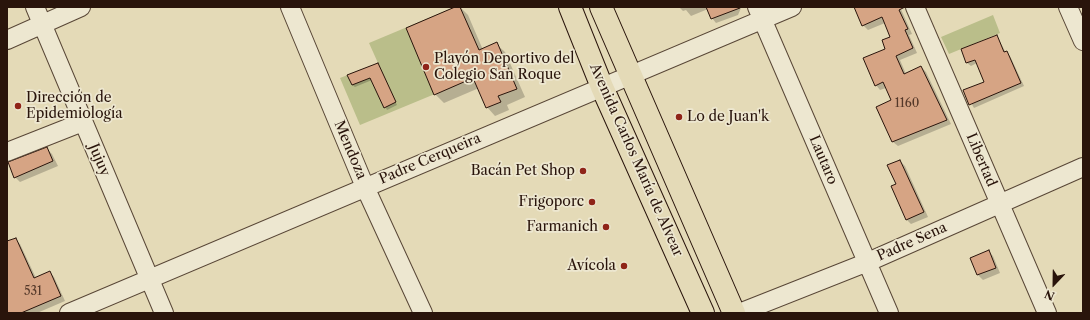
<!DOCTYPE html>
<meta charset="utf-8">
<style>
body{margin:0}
#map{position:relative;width:1090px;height:320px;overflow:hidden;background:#e4dab7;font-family:"Libre Caslon Text",serif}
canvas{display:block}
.frame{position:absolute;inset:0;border:8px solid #29140b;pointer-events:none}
.north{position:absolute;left:1034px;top:264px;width:40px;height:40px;-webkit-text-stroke:3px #ede7d0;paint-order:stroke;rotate:202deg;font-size:11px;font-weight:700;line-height:16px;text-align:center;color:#29140b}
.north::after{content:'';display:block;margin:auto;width:14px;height:18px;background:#29140b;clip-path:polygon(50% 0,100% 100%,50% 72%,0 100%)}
</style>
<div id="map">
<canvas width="1090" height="320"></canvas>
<div class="frame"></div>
<div class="north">N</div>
</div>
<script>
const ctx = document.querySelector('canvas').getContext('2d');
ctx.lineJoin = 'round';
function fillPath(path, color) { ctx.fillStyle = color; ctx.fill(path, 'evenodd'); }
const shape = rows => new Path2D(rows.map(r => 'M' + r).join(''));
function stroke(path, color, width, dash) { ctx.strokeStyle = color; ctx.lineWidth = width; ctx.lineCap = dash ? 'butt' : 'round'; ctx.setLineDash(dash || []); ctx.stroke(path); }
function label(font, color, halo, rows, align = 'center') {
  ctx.font = font + ' "Libre Caslon Text",serif'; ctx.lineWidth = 3.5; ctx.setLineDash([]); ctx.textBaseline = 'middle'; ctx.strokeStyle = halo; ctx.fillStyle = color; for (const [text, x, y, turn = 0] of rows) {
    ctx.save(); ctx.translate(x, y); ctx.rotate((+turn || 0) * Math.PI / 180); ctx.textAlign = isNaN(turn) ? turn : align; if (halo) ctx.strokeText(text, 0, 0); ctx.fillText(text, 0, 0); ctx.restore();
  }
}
fillPath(shape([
 [455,7,460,7,488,72,360,125,340,78,378,63,369,43],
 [993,15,1000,33,949,54,941,37]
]), '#babe8a');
fillPath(shape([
 [458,7,460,7,468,15,483,50,496,44,505,52,525,97,507,105,509,110,495,116,487,107,479,88,444,103,435,94],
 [679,7,740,7,741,8,738,15,716,23,712,18,708,9,691,16,686,10,683,11],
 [855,7,900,7,912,34,909,35,917,53,900,60,906,74,921,67,926,72,951,124,898,146,893,142,892,101,886,88,880,90,876,85,891,37,885,23,868,30,863,25],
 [997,36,1006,53,1010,56,1024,86,974,108,964,91,985,82,977,63,971,66,967,63],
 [377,64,397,105,387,110,372,80,355,87,352,85],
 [47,149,52,154,58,166,20,182,15,177],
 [900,161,905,166,928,217,911,224,906,219,897,185],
 [15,239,20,244,36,278,50,272,54,277,65,301,37,313,7,313,7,242],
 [988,251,993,256,1000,273,983,280,978,275,971,258]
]), '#0003');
const building = shape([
 [455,7,460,7,479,50,497,42,517,89,498,96,501,102,486,108,473,78,434,95,406,28,455,7],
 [706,7,740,7,740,8,711,19,706,7],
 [854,7,905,7,899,10,908,29,905,30,913,48,896,56,904,74,921,66,947,120,892,142,876,107,891,100,883,82,875,86,863,58,885,49,882,40,890,37,882,17,862,26,854,7],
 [997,35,1004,52,1007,51,1021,83,969,105,963,90,984,82,975,60,966,63,961,49,997,35],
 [378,63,396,102,384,108,370,78,352,85,347,75,378,63],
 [47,147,53,161,14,178,8,162,47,147],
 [900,160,924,212,906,220,891,186,896,184,887,165,900,160],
 [16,238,34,278,50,271,61,296,21,313,7,313,7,241,16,238],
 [989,250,996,268,977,275,970,258,989,250]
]);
fillPath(building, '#d6a484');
stroke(building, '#29140b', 1);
const minor = shape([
 [35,7,164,313],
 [290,7,365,187,423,313],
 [757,7,889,313],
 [915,7,1047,313],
 [1068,7,1083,41],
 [7,40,81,7],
 [7,152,83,122],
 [69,313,792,7],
 [739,313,868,262,1083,167]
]);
const major = shape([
 [570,7,602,87,703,313],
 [601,7,734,313]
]);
stroke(minor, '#584636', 20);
stroke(major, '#29140b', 24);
stroke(minor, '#ede7d0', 18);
stroke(major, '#e4dab7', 22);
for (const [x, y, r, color] of [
 [426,67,4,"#8f2418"],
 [18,106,4,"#8f2418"],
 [679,117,4,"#8f2418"],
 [583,171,4,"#8f2418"],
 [592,202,4,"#8f2418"],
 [606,227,4,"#8f2418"],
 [624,266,4,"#8f2418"]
]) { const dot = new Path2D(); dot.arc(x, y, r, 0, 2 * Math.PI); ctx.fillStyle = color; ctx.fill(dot); stroke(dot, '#ede7d0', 1.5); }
label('12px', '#543829', null, [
 ["1160",907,104],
 ["531",33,292]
]);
label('14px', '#29140b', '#ede7d0', [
 ["Playón Deportivo del",434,59,"left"],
 ["Colegio San Roque",434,75,"left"],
 ["Dirección de",26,98,"left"],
 ["Epidemiología",26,114,"left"],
 ["Lo de Juan'k",687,117,"left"],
 ["Bacán Pet Shop",575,171],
 ["Frigoporc",584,202],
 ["Farmanich",598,227],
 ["Avícola",616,266]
], 'right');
label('14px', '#29140b', '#ede7d0', [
 ["Mendoza",350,150,67],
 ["Padre Cerqueira",430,159,-23],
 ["Jujuy",99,160,67],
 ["Avenida Carlos María de Alvear",636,160,66],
 ["Lautaro",823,160,67],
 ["Libertad",981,160,67],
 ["Padre Sena",912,242,-24]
]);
</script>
